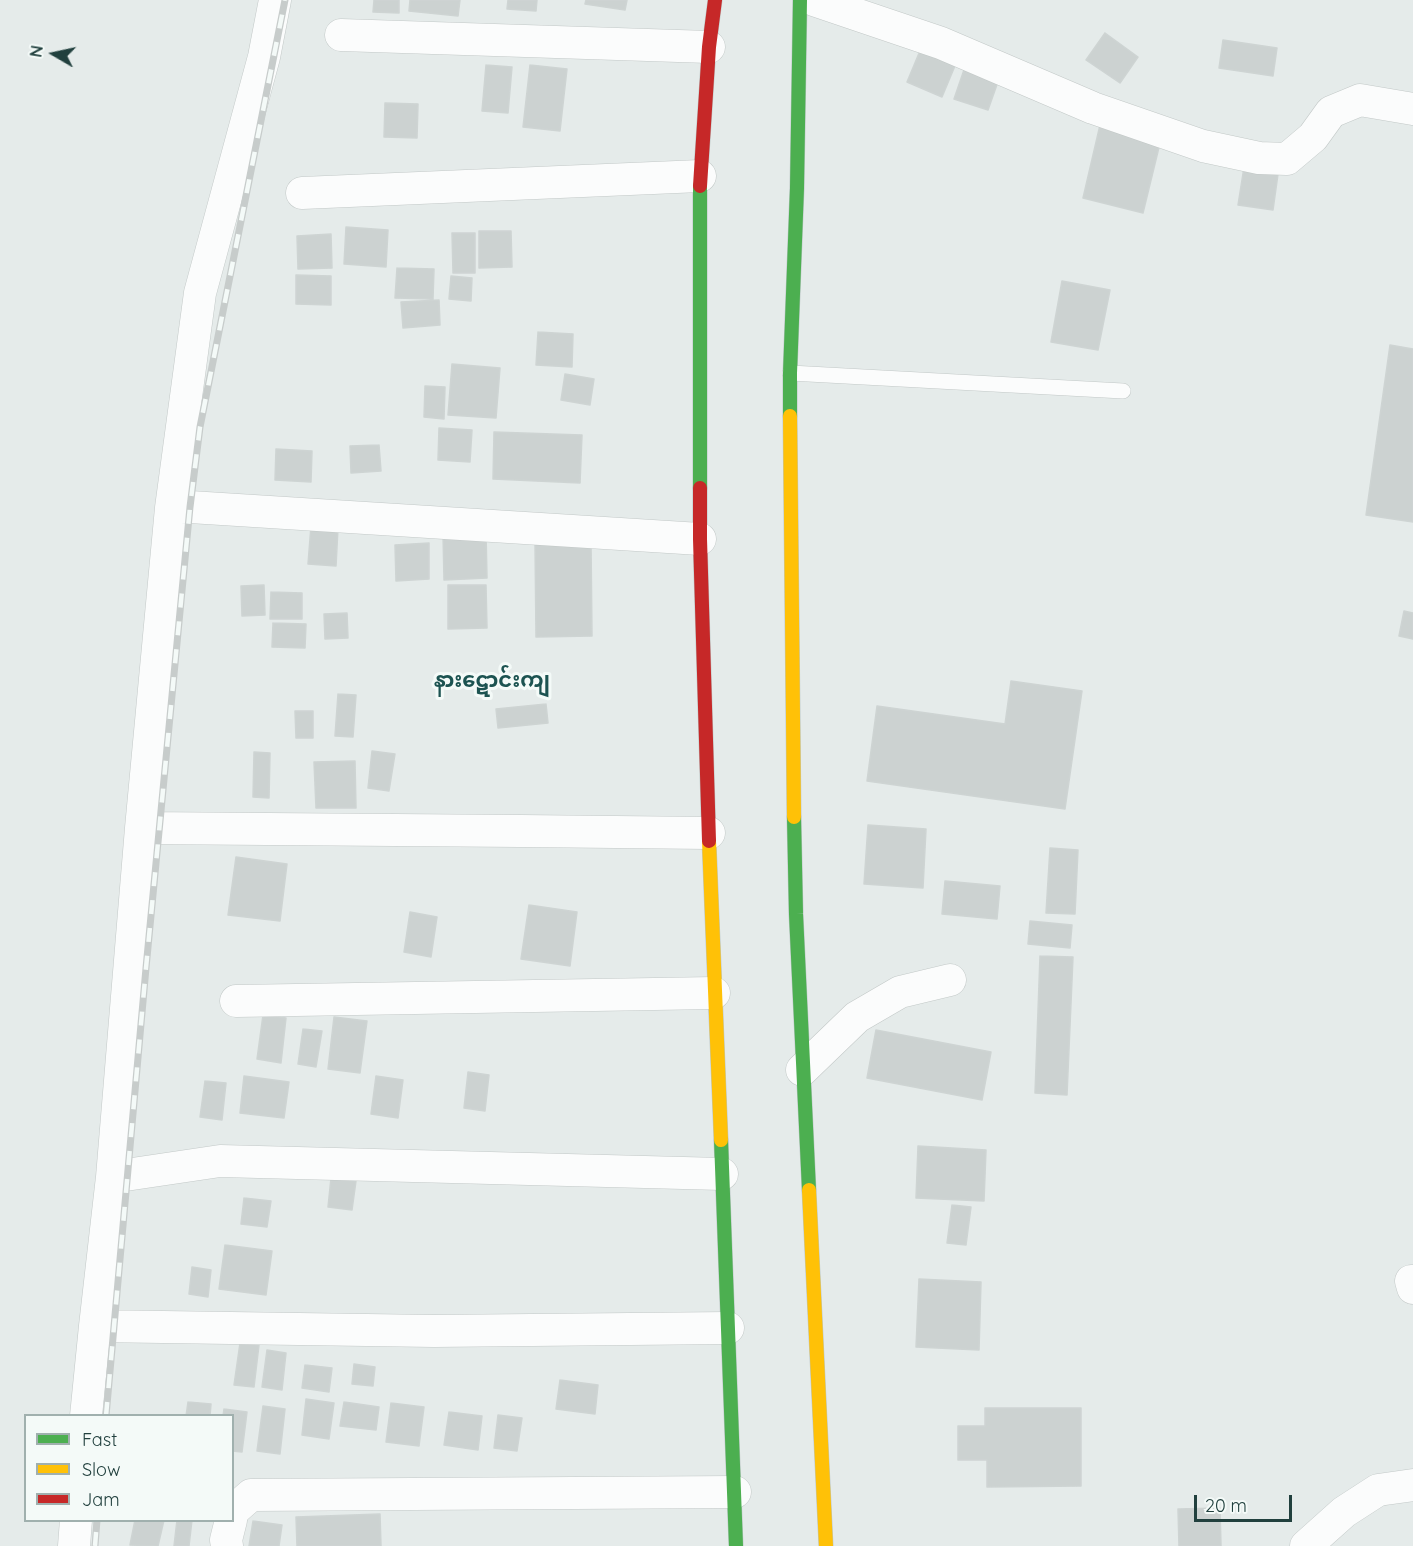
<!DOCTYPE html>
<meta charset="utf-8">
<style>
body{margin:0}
#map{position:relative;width:1413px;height:1546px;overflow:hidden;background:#e5ebea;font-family:Quicksand,sans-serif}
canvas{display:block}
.legend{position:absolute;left:24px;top:1414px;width:210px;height:108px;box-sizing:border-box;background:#f4faf8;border:2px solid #a0b0ae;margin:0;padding:8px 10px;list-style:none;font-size:18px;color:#21403e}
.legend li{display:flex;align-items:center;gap:12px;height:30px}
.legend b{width:30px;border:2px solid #a0b0ae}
.north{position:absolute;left:24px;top:24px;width:60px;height:60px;-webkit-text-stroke:4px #f4faf8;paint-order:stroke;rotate:279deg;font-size:16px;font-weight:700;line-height:24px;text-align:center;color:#21403e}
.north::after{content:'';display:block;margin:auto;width:21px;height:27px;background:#21403e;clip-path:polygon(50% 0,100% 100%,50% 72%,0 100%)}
.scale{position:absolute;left:1194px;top:1495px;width:98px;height:27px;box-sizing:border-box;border:3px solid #21403e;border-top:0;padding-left:8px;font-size:18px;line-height:21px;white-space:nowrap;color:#21403e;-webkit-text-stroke:4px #f4faf8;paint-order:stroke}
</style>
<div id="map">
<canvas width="1413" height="1546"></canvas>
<ul class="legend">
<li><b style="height:8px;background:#4caf50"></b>Fast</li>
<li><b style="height:8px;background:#ffc107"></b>Slow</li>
<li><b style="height:8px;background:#c62828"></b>Jam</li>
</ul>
<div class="north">N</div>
<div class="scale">20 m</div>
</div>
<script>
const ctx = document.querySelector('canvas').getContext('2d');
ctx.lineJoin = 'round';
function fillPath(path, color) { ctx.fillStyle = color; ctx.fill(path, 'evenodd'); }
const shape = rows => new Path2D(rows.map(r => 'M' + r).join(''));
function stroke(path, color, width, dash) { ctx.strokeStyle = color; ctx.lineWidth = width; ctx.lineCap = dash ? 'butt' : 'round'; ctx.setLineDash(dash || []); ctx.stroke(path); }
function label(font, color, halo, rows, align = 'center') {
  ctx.font = font + ' Quicksand,"Noto Sans Myanmar",sans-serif'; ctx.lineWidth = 6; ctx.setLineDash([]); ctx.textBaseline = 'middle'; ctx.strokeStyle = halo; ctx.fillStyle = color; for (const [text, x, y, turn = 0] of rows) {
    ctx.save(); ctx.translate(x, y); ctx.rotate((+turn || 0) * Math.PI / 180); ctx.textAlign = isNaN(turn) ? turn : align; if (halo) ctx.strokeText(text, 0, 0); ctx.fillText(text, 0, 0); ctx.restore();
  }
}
const building = shape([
 [374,0,399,0,399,13,373,12,374,0],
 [410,0,460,0,458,16,409,11,410,0],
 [508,0,537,0,536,11,507,9,508,0],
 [586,0,627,0,625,10,585,4,586,0],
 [1105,33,1138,57,1120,83,1086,60,1105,33],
 [1223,40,1277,48,1273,76,1219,68,1223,40],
 [922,46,957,61,942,97,907,82,922,46],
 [966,64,1000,76,988,110,954,99,966,64],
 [486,65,512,67,508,113,482,111,486,65],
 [530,65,567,69,560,131,523,127,530,65],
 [385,103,418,104,417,138,384,137,385,103],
 [1100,125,1161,139,1143,213,1083,198,1100,125],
 [1245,161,1279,167,1273,210,1238,205,1245,161],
 [346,227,388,230,386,267,344,264,346,227],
 [479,231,511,231,512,267,479,268,479,231],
 [452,233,475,233,475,273,453,273,452,233],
 [331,234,332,268,298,269,297,236,331,234],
 [397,268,434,269,433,299,395,298,397,268],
 [296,275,331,276,331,305,296,304,296,275],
 [451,276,472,278,471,301,449,299,451,276],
 [1062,281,1110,290,1098,350,1051,342,1062,281],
 [439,300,440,325,403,328,401,302,439,300],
 [538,332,573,334,572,367,536,365,538,332],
 [1390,345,1413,349,1413,522,1366,515,1390,345],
 [452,364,500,368,496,418,448,415,452,364],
 [565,374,594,379,590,405,561,400,565,374],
 [425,386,445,387,444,419,424,417,425,386],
 [439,428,472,430,470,462,438,460,439,428],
 [494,432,582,435,580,483,493,479,494,432],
 [379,445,381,471,351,473,350,446,379,445],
 [276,449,312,451,311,482,275,480,276,449],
 [311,526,338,528,336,566,308,564,311,526],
 [486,533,487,578,444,580,443,534,486,533],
 [535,542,591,542,592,636,536,637,535,542],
 [429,543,429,579,396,581,395,545,429,543],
 [264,585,265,615,242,616,241,586,264,585],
 [448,585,486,585,487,628,448,629,448,585],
 [271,592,302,593,302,619,270,619,271,592],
 [1404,611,1413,613,1413,639,1399,636,1404,611],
 [347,613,348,638,325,639,324,614,347,613],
 [273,623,306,624,305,648,272,647,273,623],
 [1011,681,1082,691,1065,809,867,781,877,706,1005,724,1011,681],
 [338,694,356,695,353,737,335,736,338,694],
 [546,704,548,723,498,728,496,709,546,704],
 [295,711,313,711,313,738,296,738,295,711],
 [372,751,395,754,389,791,368,788,372,751],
 [254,752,270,753,269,798,253,797,254,752],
 [355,761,356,808,316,808,314,762,355,761],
 [868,825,926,829,923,888,864,884,868,825],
 [1050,848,1078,850,1075,914,1046,913,1050,848],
 [236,857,287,864,280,921,228,915,236,857],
 [945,881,1000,886,997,919,942,914,945,881],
 [529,905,577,912,570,966,521,959,529,905],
 [410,912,437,917,431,957,404,952,410,912],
 [1030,921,1072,925,1070,948,1028,944,1030,921],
 [1040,956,1073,957,1067,1095,1035,1093,1040,956],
 [263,1015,286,1018,281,1063,257,1059,263,1015],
 [334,1017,367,1021,360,1073,328,1069,334,1017],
 [303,1029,322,1031,316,1067,298,1064,303,1029],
 [876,1030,991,1052,982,1100,867,1078,876,1030],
 [468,1072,489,1075,485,1111,464,1108,468,1072],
 [244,1076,289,1082,284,1118,240,1113,244,1076],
 [376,1076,403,1080,398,1118,371,1114,376,1076],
 [205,1081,226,1083,222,1120,200,1117,205,1081],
 [918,1146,986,1150,984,1201,916,1198,918,1146],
 [331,1178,356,1181,352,1210,328,1207,331,1178],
 [244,1198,271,1201,267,1227,241,1224,244,1198],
 [952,1205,971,1207,966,1245,947,1243,952,1205],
 [225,1245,272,1251,266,1295,219,1289,225,1245],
 [192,1267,211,1270,208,1297,189,1294,192,1267],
 [919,1279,981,1282,979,1350,916,1347,919,1279],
 [240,1343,259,1345,254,1387,234,1385,240,1343],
 [267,1350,286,1353,282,1390,262,1387,267,1350],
 [354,1364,375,1367,373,1386,352,1384,354,1364],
 [305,1365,332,1368,329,1392,302,1388,305,1365],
 [560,1380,598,1385,595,1414,556,1409,560,1380],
 [306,1399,334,1403,329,1439,302,1435,306,1399],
 [188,1402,211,1404,210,1416,186,1416,188,1402],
 [344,1402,379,1407,376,1430,340,1426,344,1402],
 [391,1403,424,1407,419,1446,386,1442,391,1403],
 [263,1406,285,1409,280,1454,257,1451,263,1406],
 [985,1408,1081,1408,1081,1486,987,1487,987,1460,958,1460,958,1426,985,1426,985,1408],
 [224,1409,247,1412,242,1452,232,1451,232,1416,223,1416,224,1409],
 [449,1412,482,1416,478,1450,444,1445,449,1412],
 [498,1415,522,1418,517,1451,494,1448,498,1415],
 [1220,1508,1221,1546,1179,1546,1178,1509,1220,1508],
 [380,1514,381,1546,297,1546,296,1517,380,1514],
 [135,1520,164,1520,158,1546,130,1545,135,1520],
 [177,1520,192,1520,189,1546,174,1546,177,1520],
 [253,1521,282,1525,279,1546,249,1546,253,1521]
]);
fillPath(building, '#ccd2d1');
stroke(building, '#ced4d3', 1.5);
const lane = shape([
 [790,373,1123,391]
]);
const street = shape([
 [814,0,941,43,1093,108,1203,146,1259,158,1287,159,1313,137,1331,112,1360,100,1413,109],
 [341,35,709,47],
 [302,193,700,176],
 [171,508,190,507,700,539],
 [141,828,521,831,709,833],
 [236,1001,714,993],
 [802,1070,857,1017,900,992,950,980],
 [112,1177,220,1161,722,1174],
 [1411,1281,1413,1288],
 [95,1326,434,1331,728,1328],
 [86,1416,95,1326,112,1177,141,828,171,508,200,293,264,57,275,0],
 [232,1515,234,1510,251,1495,735,1492],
 [74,1546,76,1520],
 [227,1546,226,1540,231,1520],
 [1306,1546,1344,1512,1378,1490,1413,1485]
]);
const fast = shape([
 [790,416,790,373,797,188,800,0],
 [700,488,700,186],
 [794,817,796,914,809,1190],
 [721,1140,736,1546]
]);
const slow = shape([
 [790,416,794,817],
 [709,841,721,1140],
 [809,1190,826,1546]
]);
const jam = shape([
 [700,186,709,47,715,0],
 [700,488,700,539,709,841]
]);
stroke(lane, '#c2c8c7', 16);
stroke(street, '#c2c8c7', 33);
stroke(fast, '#bcc7c6', 15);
stroke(slow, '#bcc7c6', 15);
stroke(jam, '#bcc7c6', 15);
stroke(lane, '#fbfcfc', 15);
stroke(street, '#fbfcfc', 32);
stroke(fast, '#4caf50', 14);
stroke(slow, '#ffc107', 14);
stroke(jam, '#c62828', 14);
const rail = shape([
 [106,1416,146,968,190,507,200,427,285,0],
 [95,1546,97,1520]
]);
stroke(rail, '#c7cccb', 7);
stroke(rail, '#f4faf8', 4.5, [14]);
label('bold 21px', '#1c5351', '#f4faf8', [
 ["နားဋောင်းကျ",492,681]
]);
</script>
